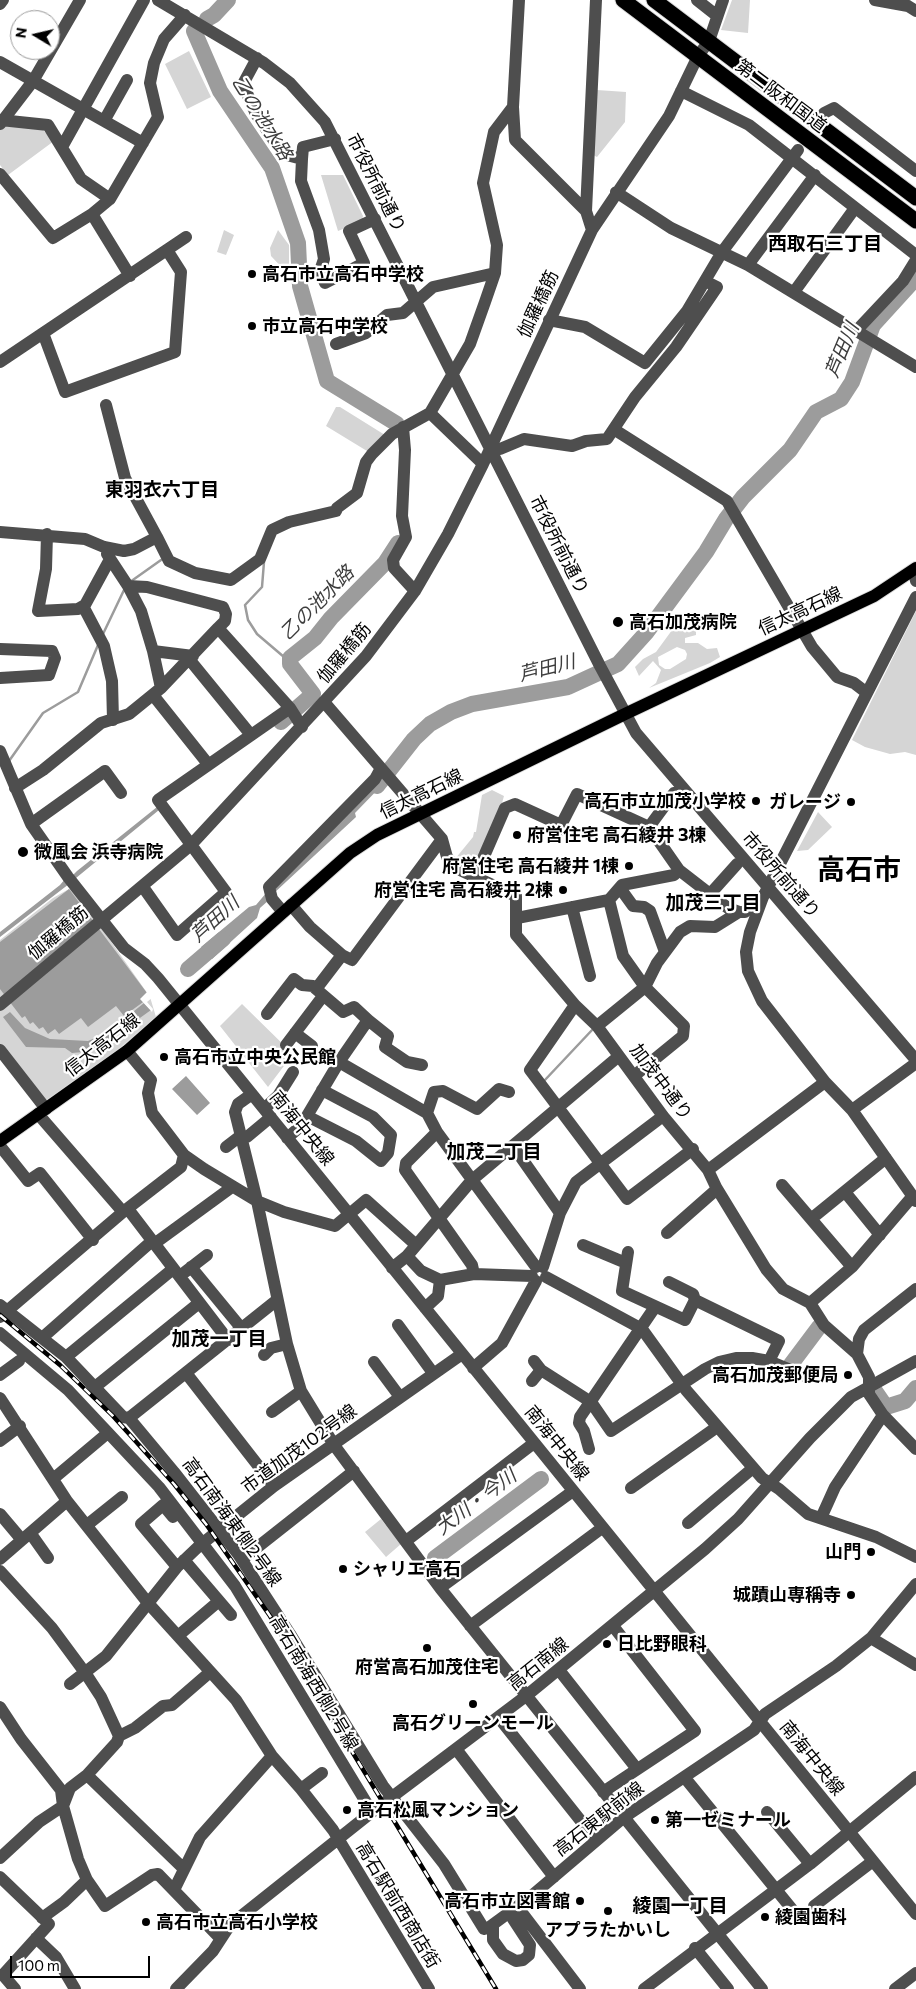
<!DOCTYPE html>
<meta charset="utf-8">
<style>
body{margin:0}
#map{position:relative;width:916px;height:1989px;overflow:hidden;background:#fff;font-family:Commissioner,sans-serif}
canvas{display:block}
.north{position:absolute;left:10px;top:10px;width:50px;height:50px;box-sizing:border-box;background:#fff;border:1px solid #999;border-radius:50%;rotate:279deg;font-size:14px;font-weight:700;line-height:20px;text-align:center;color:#000}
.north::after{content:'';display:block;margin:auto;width:18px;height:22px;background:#000;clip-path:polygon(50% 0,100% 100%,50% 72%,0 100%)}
.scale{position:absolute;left:10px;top:1956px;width:140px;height:22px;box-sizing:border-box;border:2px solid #000;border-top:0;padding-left:6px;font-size:15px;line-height:18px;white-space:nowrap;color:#000;-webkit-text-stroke:4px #fff;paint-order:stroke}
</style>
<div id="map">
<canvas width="916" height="1989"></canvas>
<div class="north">N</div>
<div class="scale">100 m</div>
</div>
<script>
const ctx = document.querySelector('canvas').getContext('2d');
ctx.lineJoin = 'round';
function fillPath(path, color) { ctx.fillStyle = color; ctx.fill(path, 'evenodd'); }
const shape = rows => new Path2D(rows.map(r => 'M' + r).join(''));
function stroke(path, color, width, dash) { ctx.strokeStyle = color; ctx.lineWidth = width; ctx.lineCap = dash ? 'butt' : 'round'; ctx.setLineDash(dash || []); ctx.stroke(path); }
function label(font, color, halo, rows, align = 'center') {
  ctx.font = font + ' Commissioner,"Noto Sans JP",sans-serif'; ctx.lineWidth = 4.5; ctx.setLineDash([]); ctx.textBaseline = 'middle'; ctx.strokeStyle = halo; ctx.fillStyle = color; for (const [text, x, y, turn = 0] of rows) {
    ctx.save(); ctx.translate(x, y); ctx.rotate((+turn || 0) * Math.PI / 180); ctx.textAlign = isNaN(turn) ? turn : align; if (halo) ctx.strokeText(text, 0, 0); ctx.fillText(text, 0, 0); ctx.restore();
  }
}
fillPath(shape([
 [732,0,750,0,748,33,721,30],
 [189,51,211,97,187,109,165,64],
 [597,90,626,92,625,122,597,157,593,155],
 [5,125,41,128,54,141,8,175,0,165,0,128],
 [321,175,343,175,363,216,362,221,338,231],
 [224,230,234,235,226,255,217,252],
 [278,230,289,245,289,272,287,273,271,256,270,248],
 [336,407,340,407,385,435,367,451,326,426],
 [916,611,916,755,905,752,890,754,865,747,852,740],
 [696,622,696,635,685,638,685,643,698,643,707,649,717,648,720,657,710,663,649,688,656,683,661,670,653,661,639,676,635,667,643,659,656,652,675,626],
 [677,647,685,650,687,654,686,659,670,669,665,669,659,665,658,657],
 [492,790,504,796,500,810,475,868,468,871,455,859,473,837,474,832,476,832,482,795],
 [818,812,832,827,808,850,797,851],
 [69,889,74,889,150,997,156,1017,101,1064,50,1099,43,1100,0,1045,0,940,53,898],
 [242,1004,293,1054,268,1087,220,1026],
 [381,1519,401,1544,386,1557,365,1532]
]), '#d5d5d5');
fillPath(shape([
 [381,775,386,781,355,813,356,817,273,894,272,889],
 [157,807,159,810,76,878,73,875,77,871],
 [65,879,69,884,0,937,0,932,60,885],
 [69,889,150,997,124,1016,116,1006,88,1027,81,1018,59,1034,55,1029,48,1034,43,1027,39,1029,33,1022,30,1024,25,1016,22,1018,0,989,0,942],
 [267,892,269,900,260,908,257,918,212,959,201,947,249,907,256,905],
 [197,957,202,963,190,972,185,967],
 [144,1003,151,1010,94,1051,72,1053,65,1048,26,1047,3,1017,10,1012,25,1028,50,1039,88,1041,107,1033],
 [186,1076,210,1103,197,1115,172,1089]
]), '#9c9c9c');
fillPath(shape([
 [149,990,153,997,147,1002,153,1009,152,1012,140,999]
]), '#fff');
stroke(shape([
 [264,562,262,587,245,605,248,620,257,634,284,657,290,658],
 [130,582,161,560],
 [103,634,124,590],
 [9,761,43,713,78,692,98,645],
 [544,1081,593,1029]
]), '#9c9c9c', 2.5);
stroke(shape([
 [207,19,214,15,228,0],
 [194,31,220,91,272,168,298,243,300,286,327,381,397,424],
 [281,722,313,694,290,664,290,658,315,638,331,618,385,563,398,543],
 [377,786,414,739,430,724,451,712,472,704,568,687,618,664,646,633,706,552,726,519,743,497,790,450,816,412,841,399,852,382,873,325,916,278],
 [188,969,223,939],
 [789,1367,819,1327],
 [875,1391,886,1407,905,1401,916,1388],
 [435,1558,541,1479]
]), '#9c9c9c', 16);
const major = shape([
 [0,1141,127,1051,350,853,377,835,625,714,874,596,916,568]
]);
const highway = shape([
 [623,0,916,221],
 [654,0,916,198]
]);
stroke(major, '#dbdbdb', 14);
stroke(highway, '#dbdbdb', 17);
stroke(shape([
 [158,0,264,63,290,83,325,122,600,666,636,733,916,1060],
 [697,0,716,15],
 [875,0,908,6,916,11],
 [0,4,3,0],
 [257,58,243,84,256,114,283,154,302,159,301,181,319,230,324,259,320,271,325,283,364,263,349,231,375,219],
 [0,62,143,143],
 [681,91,749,125,916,255],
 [513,107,515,140,586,211],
 [824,113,834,108,916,171],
 [0,120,48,125,81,179,110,199],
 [104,121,127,80],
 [0,124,33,81,80,0],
 [62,147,144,0],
 [302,159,303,147,335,139],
 [0,174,53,238,92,214,110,199,158,117,150,83,154,63,164,39,185,15],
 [616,192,671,228,748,265,916,367],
 [92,214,130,276],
 [592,230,586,211,596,0],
 [748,265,815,175],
 [794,292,855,208],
 [549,320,585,327,645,363,687,311,722,252,798,150],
 [857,330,903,281,916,260],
 [43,333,65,392,175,352,181,272,167,250],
 [336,344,366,333,387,315,403,313,433,287,495,273],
 [0,362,186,237],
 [106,405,125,478,157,537],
 [430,413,483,464],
 [403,427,405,450,402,516,406,537,393,560,394,568,415,591],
 [615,430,727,501,812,647,837,677,854,683,867,693],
 [490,446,500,449,524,439,572,446,586,441,607,439,635,397,676,347,717,287,705,281],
 [0,532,85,539,104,547,124,551,134,549,157,537,169,561,195,573,231,580,260,559,272,530,289,522,336,511,337,508,357,493,366,462,372,454,392,434,430,413,470,344,485,302,495,273,497,245,483,183,494,132,513,107,519,0],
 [47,534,46,569,38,611,78,609,85,605,110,559],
 [107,554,128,586,141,611,153,651,161,688],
 [914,571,916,581],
 [128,586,147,587,223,607,226,614,225,621,218,628],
 [916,597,763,897,750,932,746,952,748,971,762,1001,825,1082,852,1110,916,1201],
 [83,606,104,646,112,681,113,720],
 [0,649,52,651,55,658,49,675,0,678],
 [153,651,193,656],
 [189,659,251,735],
 [153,695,208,764],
 [324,702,442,839,447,857,458,869,516,896,516,935,575,1005,597,1026,663,1116,708,1170,716,1187,766,1269,783,1289,810,1303,824,1325,857,1354,869,1377,869,1394,883,1415,916,1449],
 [0,751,31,824,68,877,124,948,145,964,158,978,916,1914],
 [15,788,43,770,101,723,129,714,161,688,218,628,290,708,302,727],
 [31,824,105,771,121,793],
 [649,827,674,793],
 [557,833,577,794,649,827,679,870,728,908,739,912],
 [475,877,505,808,515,804,561,825],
 [143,887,177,935,226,892,158,800,290,708],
 [620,888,633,906,644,907,650,911,665,952],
 [711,893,737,864],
 [609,900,623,956,645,987,684,1026,683,1036,634,1076],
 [291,905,310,927,342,955],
 [572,907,590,976],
 [283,912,272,899,269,887,375,779,381,768],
 [517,918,609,900,622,885,674,875,679,870],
 [0,1005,191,845,366,656,415,591,448,534,483,464,592,230,669,116,698,56,709,41,723,0],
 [575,1005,530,1070,627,1199,693,1149],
 [267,1014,294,979,302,985,313,986,316,989],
 [368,1020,388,1036,385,1047,407,1062,422,1065],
 [597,1026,645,987,657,963,680,932,690,926,715,927,739,912,745,912],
 [295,1033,312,1046],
 [286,1045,323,996],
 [0,1050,46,1109],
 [127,1051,151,1080,148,1093,152,1113,184,1155,204,1169,257,1201,284,1212,335,1226,366,1200,415,1244],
 [339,1062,427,1113,437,1132,536,1267],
 [252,1094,238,1104,235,1112,257,1201,287,1344,301,1391,334,1445,440,1588,762,1989],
 [264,1109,278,1096,293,1072],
 [852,1110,916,1063],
 [427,1113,434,1092,443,1091,477,1109,499,1089,509,1092],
 [38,1114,123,1212],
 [307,1116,356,1141,381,1161,388,1153,391,1135,373,1117,322,1090],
 [437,1132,406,1163,405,1170,472,1265,474,1274],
 [287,1138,301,1126,339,1062,368,1020,354,1007,343,1012,316,989,342,955,352,960,442,839],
 [0,1146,28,1181,40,1173,93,1240],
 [513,1146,560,1213],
 [226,1147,239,1137,247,1137,271,1117],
 [708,1170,825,1082],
 [782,1185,852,1267],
 [845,1192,880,1235],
 [128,1209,228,1340],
 [811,1219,886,1158],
 [667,1233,717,1189],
 [154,1244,232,1187],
 [583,1245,626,1263],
 [628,1252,622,1291,685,1320,695,1300,779,1341,769,1361],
 [407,1256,421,1271,440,1280,474,1274,532,1276],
 [191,1267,242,1329],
 [543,1267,560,1213,576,1182,663,1116],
 [392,1268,407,1256,472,1180,619,1056],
 [185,1272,207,1255],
 [546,1277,642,1329,686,1390,762,1478,779,1489,808,1514,876,1537,916,1557],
 [669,1282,693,1294,695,1300],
 [810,1303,852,1267,912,1197],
 [0,1305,66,1357,123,1417,129,1418,174,1472,238,1554,290,1634,383,1786,444,1864,484,1929,488,1928,529,1898,623,1818,754,1730,765,1714,836,1666,871,1638,916,1584],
 [425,1308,438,1296,440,1280],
 [0,1317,123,1212,181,1167,184,1155],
 [398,1325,433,1373],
 [0,1333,68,1390,159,1487,235,1586,372,1812],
 [42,1338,152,1241],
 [857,1354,859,1339,864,1330,916,1289],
 [264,1355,271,1348,287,1344],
 [66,1357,173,1269],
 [534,1361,541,1370,591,1402,611,1431,705,1369,719,1362,736,1358,752,1358,769,1361,805,1376],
 [374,1362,400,1397],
 [473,1368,502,1343,536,1281],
 [186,1373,274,1486],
 [0,1375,19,1361],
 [532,1381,541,1370],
 [95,1387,199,1303],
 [0,1398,67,1501,148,1603,236,1700,272,1756,301,1789,333,1830,429,1989],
 [272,1412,301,1391],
 [129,1418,277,1300],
 [0,1441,20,1426],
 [589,1449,584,1431,579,1423,580,1417,655,1307],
 [53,1479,103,1437],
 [631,1488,717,1427],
 [0,1514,22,1540],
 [173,1517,163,1505,141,1524,177,1567],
 [821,1518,835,1487,883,1415],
 [688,1523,753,1468],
 [87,1525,122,1497],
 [31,1534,48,1558],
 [406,1541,534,1443],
 [245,1557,354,1471],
 [0,1559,67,1501],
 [184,1560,231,1615],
 [0,1571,52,1628,86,1674,101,1697,119,1736,117,1742,87,1775,70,1788,63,1806,39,1822,0,1858],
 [440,1588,573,1491],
 [470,1626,602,1528],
 [179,1635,219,1601],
 [871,1638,916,1665],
 [559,1670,637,1769],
 [70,1684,106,1656,177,1567,198,1547,274,1486,462,1354],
 [0,1707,21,1739,61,1790,63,1806,78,1859,87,1880,105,1906,152,1875,158,1874,220,1938],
 [499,1718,596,1840],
 [119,1736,135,1728,163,1706,172,1705,209,1673],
 [456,1749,554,1877],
 [87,1775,184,1869],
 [685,1778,800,1919],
 [301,1789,322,1773],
 [603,1792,695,1731,613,1626],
 [767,1812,810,1864],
 [0,1877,49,1924,3,1975,15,1989],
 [174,1890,200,1837,272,1756],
 [814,1906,873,1861],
 [519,1909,580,1989],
 [42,1918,64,1902,87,1880],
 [493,1925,493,1940,503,1954,516,1961,523,1960,529,1955,530,1945,513,1919,521,1907],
 [36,1938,56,1957,75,1989],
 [695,1948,728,1989],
 [176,1989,213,1951,230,1925,372,1812,526,1696,705,1549,738,1519,810,1438,851,1397,916,1361],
 [644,1989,810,1864,916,1777],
 [895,1989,916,1973]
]), '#4e4e4e', 12);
stroke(major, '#000', 12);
stroke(highway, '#000', 15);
const rail = shape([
 [0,1315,60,1365,113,1416,174,1484,206,1524,270,1616,496,1989]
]);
stroke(rail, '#000', 4.5);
stroke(rail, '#fff', 2.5, [8]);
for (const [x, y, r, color] of [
 [252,274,5,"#000"],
 [252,326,5,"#000"],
 [618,622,6,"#000"],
 [756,801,5,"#000"],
 [851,802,5,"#000"],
 [517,835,5,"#000"],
 [23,852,6,"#000"],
 [629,866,5,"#000"],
 [563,890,5,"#000"],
 [164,1057,5,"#000"],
 [848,1375,5,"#000"],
 [871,1552,5,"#000"],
 [343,1569,5,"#000"],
 [851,1595,5,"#000"],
 [607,1644,5,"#000"],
 [427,1648,5,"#000"],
 [473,1704,5,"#000"],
 [347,1810,5,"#000"],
 [655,1820,5,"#000"],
 [580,1901,5,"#000"],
 [608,1911,5,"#000"],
 [765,1917,5,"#000"],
 [146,1922,5,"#000"]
]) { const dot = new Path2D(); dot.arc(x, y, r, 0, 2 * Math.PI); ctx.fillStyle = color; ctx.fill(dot); stroke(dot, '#fff', 2); }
label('18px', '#000', '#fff', [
 ["第二阪和国道",781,96,37],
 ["市役所前通り",376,183,63],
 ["伽羅橋筋",538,304,-65],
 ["市役所前通り",559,545,63],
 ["信太高石線",800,611,-25],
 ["伽羅橋筋",344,653,-50],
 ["信太高石線",421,794,-26],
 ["市役所前通り",781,875,49],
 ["伽羅橋筋",58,933,-40],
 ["信太高石線",102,1045,-38],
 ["加茂中通り",661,1082,53],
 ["南海中央線",302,1128,51],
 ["南海中央線",557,1443,51],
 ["市道加茂102号線",299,1449,-36],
 ["高石南海東側2号線",232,1522,54],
 ["高石南線",538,1664,-39],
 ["高石南海西側2号線",314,1683,59],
 ["南海中央線",812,1758,51],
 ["高石東駅前線",599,1819,-38],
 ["高石駅前西商店街",398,1905,59]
]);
label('bold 18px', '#000', '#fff', [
 ["高石市立高石中学校",262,274],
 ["市立高石中学校",262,326],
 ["高石加茂病院",629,622],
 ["高石市立加茂小学校",746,801,"right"],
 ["ガレージ",841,802,"right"],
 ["府営住宅 高石綾井 3棟",527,835],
 ["微風会 浜寺病院",34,852],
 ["府営住宅 高石綾井 1棟",619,866,"right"],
 ["府営住宅 高石綾井 2棟",553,890,"right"],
 ["高石市立中央公民館",174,1057],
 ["高石加茂郵便局",838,1375,"right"],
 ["山門",861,1552,"right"],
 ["シャリエ高石",353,1569],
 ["城蹟山専稱寺",841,1595,"right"],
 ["日比野眼科",617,1644],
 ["府営高石加茂住宅",427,1667,"center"],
 ["高石グリーンモール",473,1723,"center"],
 ["高石松風マンション",357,1810],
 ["第一ゼミナール",665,1820],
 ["高石市立図書館",570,1901,"right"],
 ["綾園歯科",775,1917],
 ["高石市立高石小学校",156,1922],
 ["アプラたかいし",608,1930,"center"]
], 'left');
label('italic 19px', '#3d3d3d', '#fff', [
 ["乙の池水路",262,118,58],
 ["芦田川",842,350,-67],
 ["乙の池水路",317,603,-45],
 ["芦田川",547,668,-14],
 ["芦田川",215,919,-42],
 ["大川・今川",476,1502,-37]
]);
label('bold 19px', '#000', '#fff', [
 ["西取石三丁目",825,244],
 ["東羽衣六丁目",162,490],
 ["加茂三丁目",713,903],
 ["加茂二丁目",494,1152],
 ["加茂一丁目",219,1339],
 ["綾園一丁目",680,1906]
]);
label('bold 28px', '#000', '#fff', [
 ["高石市",859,870]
]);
</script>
